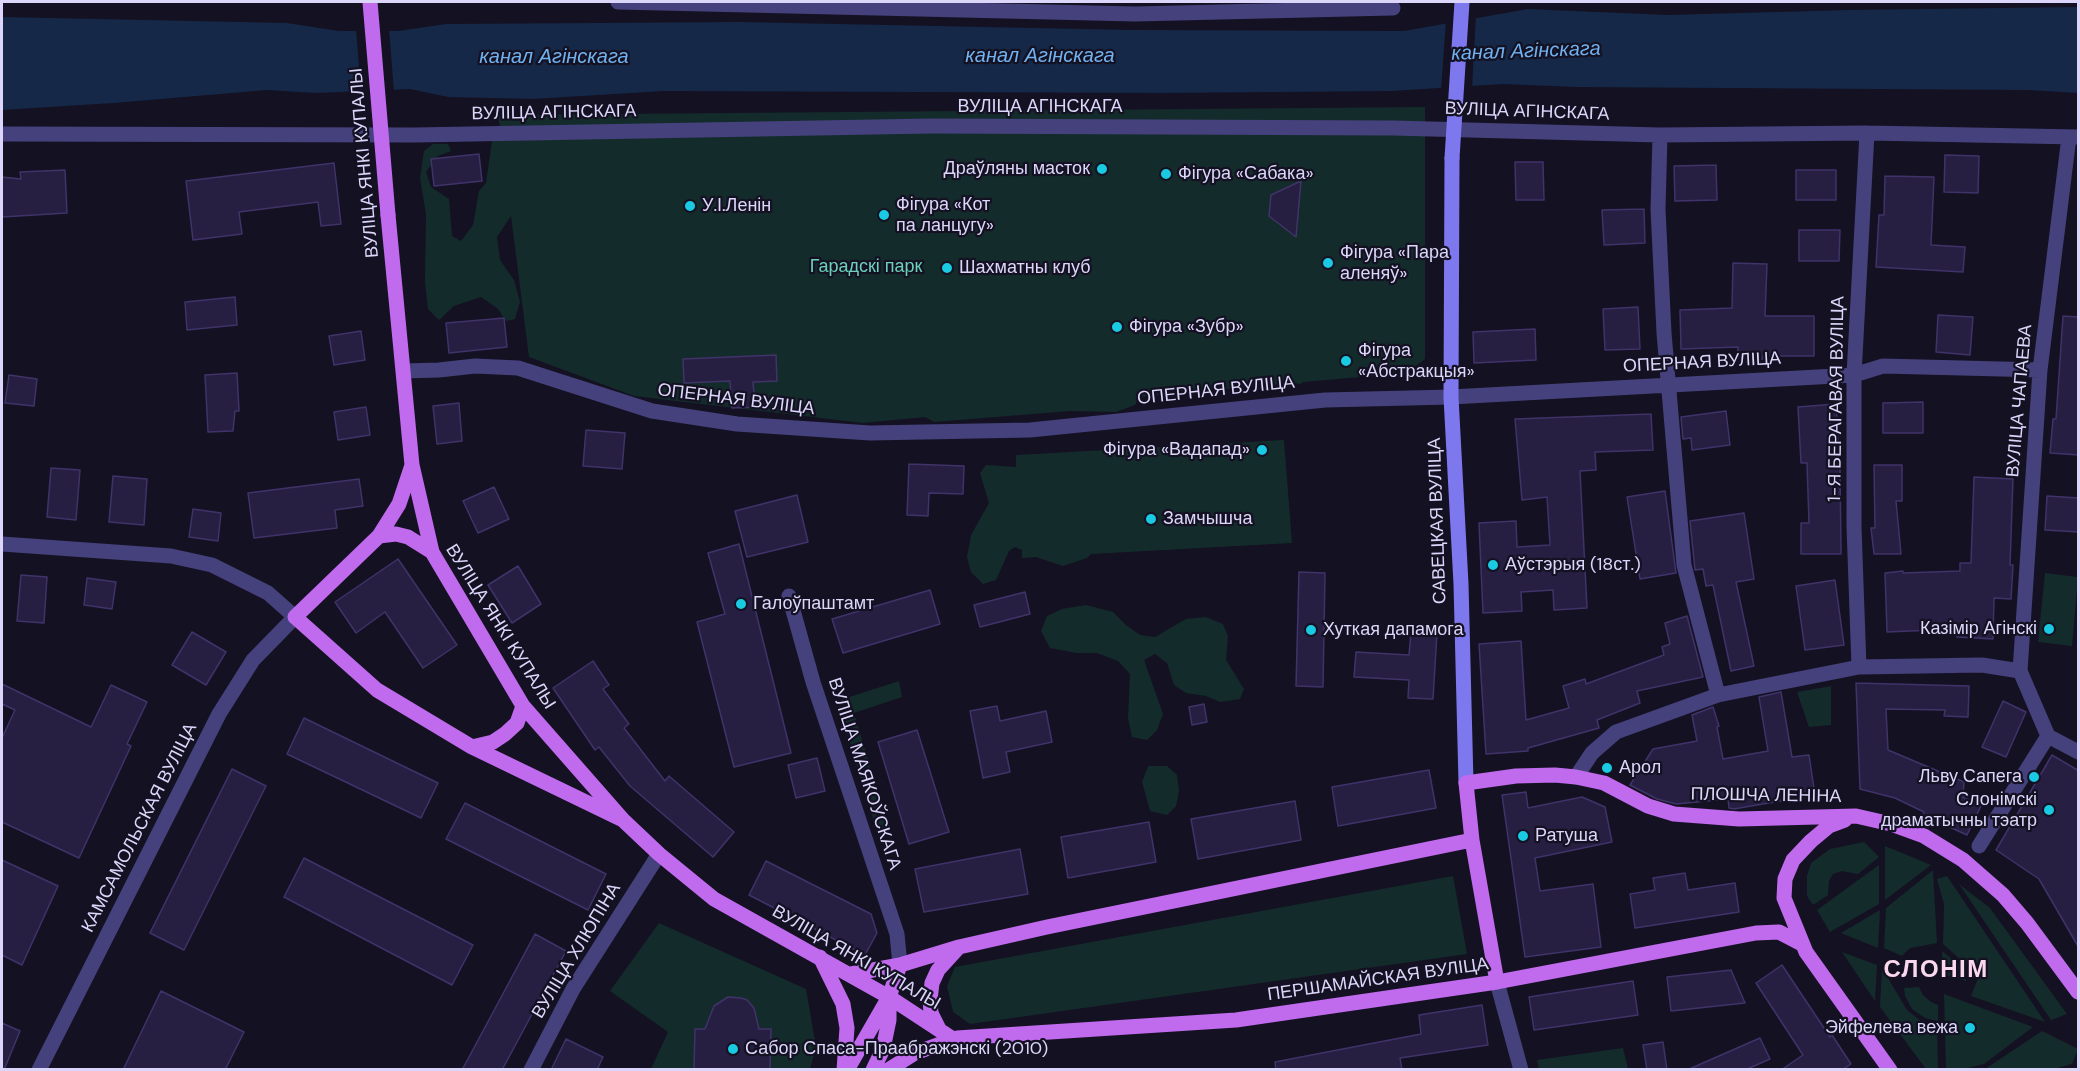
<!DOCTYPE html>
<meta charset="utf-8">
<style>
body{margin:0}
#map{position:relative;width:2080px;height:1071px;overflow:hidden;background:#141122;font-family:"DM Sans",sans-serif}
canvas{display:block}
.frame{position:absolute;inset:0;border:3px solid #dbd6fa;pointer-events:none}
</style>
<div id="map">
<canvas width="2080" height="1071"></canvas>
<div class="frame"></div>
</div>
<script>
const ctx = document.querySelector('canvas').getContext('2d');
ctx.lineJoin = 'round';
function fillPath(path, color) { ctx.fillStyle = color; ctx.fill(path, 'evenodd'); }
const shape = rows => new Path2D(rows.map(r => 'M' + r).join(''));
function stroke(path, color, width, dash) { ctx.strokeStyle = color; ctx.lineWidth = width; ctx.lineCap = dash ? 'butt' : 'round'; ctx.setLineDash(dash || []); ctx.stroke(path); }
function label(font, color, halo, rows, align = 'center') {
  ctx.font = font + ' "DM Sans",sans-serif'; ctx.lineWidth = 4.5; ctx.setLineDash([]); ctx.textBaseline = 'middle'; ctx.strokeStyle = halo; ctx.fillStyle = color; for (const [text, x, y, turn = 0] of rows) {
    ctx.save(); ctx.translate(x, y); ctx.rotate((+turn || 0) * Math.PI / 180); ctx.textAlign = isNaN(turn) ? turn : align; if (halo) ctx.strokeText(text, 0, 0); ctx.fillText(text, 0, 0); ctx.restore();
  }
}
fillPath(shape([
 [1425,107,1425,359,1406,373,1303,382,1301,384,1293,383,1139,397,1135,405,1116,412,1070,411,934,422,925,417,863,423,634,396,529,357,511,216,497,237,500,260,514,280,520,302,515,319,506,321,498,309,481,297,454,306,439,320,428,309,425,283,426,214,420,178,424,151,433,144,448,144,451,151,438,156,426,172,431,187,449,199,452,236,461,241,473,225,479,191,486,183,492,141,502,140,498,115],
 [1284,440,1292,543,1091,554,1087,558,1063,566,1036,557,1022,558,1022,550,1015,547,1009,551,996,580,983,584,971,572,967,557,971,535,989,503,980,473,986,465,1016,467,1016,455],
 [2045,573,2078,577,2072,646,2038,642],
 [1086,605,1113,612,1126,625,1140,635,1155,637,1186,619,1206,617,1223,624,1228,636,1226,660,1244,689,1240,699,1220,702,1206,696,1186,693,1174,685,1167,663,1155,654,1144,660,1163,714,1157,730,1147,740,1132,737,1128,718,1130,674,1118,661,1097,653,1077,653,1050,648,1041,631,1047,616,1062,609],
 [899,681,902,697,854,713,889,830,878,834,837,701],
 [1831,686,1831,725,1809,727,1797,692],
 [1148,766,1167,766,1177,775,1179,791,1176,806,1167,815,1150,811,1142,782],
 [1864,842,1879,857,1858,874,1842,871,1833,874,1829,881,1828,895,1813,905,1807,896,1807,876,1811,863,1830,849],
 [1885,846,1931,865,1885,900],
 [1879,865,1879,904,1830,932,1817,910],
 [1933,870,1937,943,1910,948,1902,956,1884,948,1886,908],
 [1453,876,1467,954,970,1024,953,1012,947,986,955,967],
 [1947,876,2045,1022,1971,996,1979,976,1943,944,1944,904,1937,879],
 [1959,884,1990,908,2067,1014,2051,1020],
 [1880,910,1878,948,1841,933],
 [659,923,806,989,816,1047,810,1069,651,1069,668,1032,610,991],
 [1942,951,1964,969,1966,981,1943,974],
 [1842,952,1877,965,1875,1001],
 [1882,968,1907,1010,1926,1025,1937,1026,1938,1069,1926,1069,1880,1007],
 [1919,987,1923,995,1931,1002,1938,1005,1938,1021,1925,1018,1912,1009,1905,996,1904,988],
 [1944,994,2033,1027,1984,1064,1964,1069,1946,1069],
 [2042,1031,2078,1049,2072,1064,2054,1069,1985,1069],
 [1623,1048,1628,1069,1539,1069,1537,1060]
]), '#142b2b');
fillPath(shape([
 [2078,7,2078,93,2027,90,1576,87,1502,84,1392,91,1162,93,664,91,533,99,448,97,410,89,316,93,267,90,114,103,2,110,2,17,287,23,339,31,398,31,446,24,740,22,1132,30,1404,31,1528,9,1668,15,1848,10]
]), '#152847');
fillPath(shape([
 [1476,14,1472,89,1441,91,1446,20],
 [356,28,389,28,394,93,361,94]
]), '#141122');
const building = shape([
 [479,154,482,181,434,186,431,159,479,154],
 [1945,155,1979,156,1978,193,1944,192,1945,155],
 [1515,162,1543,162,1544,200,1516,200,1515,162],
 [334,163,341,224,321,226,318,202,239,212,242,234,193,240,186,181,334,163],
 [1716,165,1717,200,1675,201,1674,166,1716,165],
 [65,170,67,213,2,217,2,177,21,179,20,172,65,170],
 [1796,170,1836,170,1836,200,1796,200,1796,170],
 [1885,176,1934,177,1931,245,1965,247,1963,272,1876,267,1879,215,1884,215,1885,176],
 [1301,181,1296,237,1269,216,1271,195,1301,181],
 [1644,209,1645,243,1604,245,1602,210,1644,209],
 [1799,230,1840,230,1839,261,1799,261,1799,230],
 [1733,263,1767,264,1765,316,1814,316,1814,356,1763,356,1763,359,1737,358,1738,347,1681,349,1680,310,1732,308,1733,263],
 [235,297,237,325,187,330,185,302,235,297],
 [1638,307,1640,349,1605,350,1603,309,1638,307],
 [1938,315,1973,317,1970,355,1936,352,1938,315],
 [2063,316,2079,317,2079,455,2050,453,2053,419,2056,419,2063,316],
 [504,318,507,347,449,353,446,323,504,318],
 [1535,329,1536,360,1474,363,1473,332,1535,329],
 [361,331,365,360,334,365,329,336,361,331],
 [776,355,777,381,753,382,755,407,732,408,730,381,684,383,683,359,776,355],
 [237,373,239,411,235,411,233,431,208,432,205,375,237,373],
 [9,375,37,379,34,406,5,403,9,375],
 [1923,402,1923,433,1883,433,1883,403,1923,402],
 [459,403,462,441,437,444,433,406,459,403],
 [1836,404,1840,467,1841,554,1801,554,1801,523,1809,523,1807,463,1801,463,1798,407,1836,404],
 [366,407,370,435,338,440,334,412,366,407],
 [1726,411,1730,445,1692,450,1691,438,1683,439,1681,417,1726,411],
 [1651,414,1653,450,1595,452,1596,470,1580,471,1587,608,1554,610,1553,590,1521,592,1522,611,1483,613,1479,523,1516,521,1517,547,1550,545,1547,497,1522,500,1515,419,1651,414],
 [586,430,625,433,622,469,583,466,586,430],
 [909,464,964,466,963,494,929,493,928,516,907,515,909,464],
 [1874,465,1902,465,1902,501,1896,501,1901,554,1874,554,1871,528,1875,528,1874,465],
 [51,468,80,470,76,520,47,517,51,468],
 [113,476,147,479,144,525,109,522,113,476],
 [1974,477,2013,479,2010,565,2013,565,2011,599,1994,598,1993,639,1957,637,1957,629,1887,632,1885,573,1903,571,1903,573,1960,571,1960,563,1971,563,1974,477],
 [359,479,363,506,335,510,337,528,254,538,248,493,359,479],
 [494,487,509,519,478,533,463,501,494,487],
 [1665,491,1676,573,1640,579,1627,497,1665,491],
 [797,495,808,542,747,557,735,511,797,495],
 [2047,496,2079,498,2079,532,2045,530,2047,496],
 [193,509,221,513,218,541,189,537,193,509],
 [1744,513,1754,579,1736,582,1754,666,1731,671,1713,585,1706,586,1703,569,1695,570,1690,521,1744,513],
 [739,544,791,753,734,767,697,622,725,614,708,553,739,544],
 [398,559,457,645,423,668,385,612,356,633,335,602,398,559],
 [518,566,541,604,512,623,488,585,518,566],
 [1299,572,1325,573,1323,687,1296,686,1299,572],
 [21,575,47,577,44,623,17,621,21,575],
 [87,578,116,582,112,609,84,605,87,578],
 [1835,580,1844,645,1805,650,1796,586,1835,580],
 [930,590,940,624,843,653,832,619,930,590],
 [1025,592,1030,614,980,627,974,605,1025,592],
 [1687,616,1703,677,1637,691,1640,703,1597,720,1599,728,1528,748,1528,751,1486,754,1479,644,1521,641,1526,720,1569,708,1563,686,1585,679,1586,684,1664,655,1662,647,1670,644,1665,623,1687,616],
 [192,632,226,652,206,685,172,665,192,632],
 [1411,632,1437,633,1433,699,1408,698,1409,680,1354,677,1356,652,1409,655,1411,632],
 [593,661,609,685,603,689,629,724,624,728,665,781,669,776,734,832,713,857,630,786,599,747,595,750,553,688,593,661],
 [1856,683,1969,686,1968,717,1944,716,1945,710,1886,709,1888,750,1964,782,1963,797,1981,806,1967,835,1923,815,1924,812,1895,798,1860,789,1856,683],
 [2,684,91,727,111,685,147,702,127,744,131,746,79,858,2,822,2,738,15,710,2,704,2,684],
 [1781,692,1792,757,1809,755,1815,795,1734,809,1729,808,1728,799,1676,804,1657,799,1630,785,1653,749,1697,741,1692,715,1713,707,1719,726,1717,727,1723,759,1768,751,1759,697,1781,692],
 [2003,701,2026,712,2006,757,1982,747,2003,701],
 [1204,704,1207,722,1192,725,1189,707,1204,704],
 [997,706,1000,721,1046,711,1052,742,1006,752,1010,772,983,778,970,711,997,706],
 [304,718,438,783,421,818,287,754,304,718],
 [917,730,949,832,909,844,878,742,917,730],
 [2052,755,2079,771,2079,948,2039,879,1996,850,2052,755],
 [817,758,825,791,796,798,788,765,817,758],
 [232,769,266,786,184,950,150,933,232,769],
 [1429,770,1436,808,1338,826,1332,787,1429,770],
 [1526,792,1528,808,1582,797,1605,807,1612,842,1535,858,1540,891,1593,884,1601,947,1525,957,1502,795,1526,792],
 [1295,801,1301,840,1198,859,1191,819,1295,801],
 [465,803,606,874,588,910,446,839,465,803],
 [1149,822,1156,862,1068,878,1061,837,1149,822],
 [1020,849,1028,894,924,912,915,869,1020,849],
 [304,858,473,945,452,985,284,897,304,858],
 [2,860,58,886,22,965,2,955,2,860],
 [766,861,871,914,877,933,865,955,749,895,766,861],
 [1685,873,1688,890,1735,883,1739,912,1635,928,1630,894,1655,890,1653,878,1685,873],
 [535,934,566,951,502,1070,462,1070,535,934],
 [1782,965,1830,1037,1832,1035,1851,1064,1842,1070,1781,1070,1803,1055,1756,983,1782,965],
 [1731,970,1745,1003,1671,1011,1667,977,1731,970],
 [1633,981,1638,1015,1534,1030,1529,997,1633,981],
 [161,991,244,1032,225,1070,123,1070,161,991],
 [728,997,741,998,747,1000,754,1008,759,1029,771,1029,770,1070,694,1070,695,1029,705,1029,714,1006,728,997],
 [1482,1005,1488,1045,1400,1058,1402,1070,1276,1070,1275,1062,1421,1034,1419,1015,1482,1005],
 [2,1023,20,1031,4,1070,2,1070,2,1023],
 [1760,1038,1770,1059,1745,1070,1687,1070,1760,1038],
 [566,1039,603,1057,597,1070,551,1070,566,1039],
 [1663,1042,1667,1070,1647,1070,1643,1045,1663,1042]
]);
fillPath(building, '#261f41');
stroke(building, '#40336a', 1.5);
stroke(shape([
 [618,2,1135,14,1393,8],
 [2,134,414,135,931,126,1393,128,1660,135,1867,133,2078,137],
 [1660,135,1658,209,1664,333,1684,565,1718,695],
 [404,371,439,370,475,366,518,368,652,411,737,424,870,433,1030,430,1325,400,1451,397,1854,375,1883,366,2040,370],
 [2,544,171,556,212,565,268,593,295,617,253,660,219,714,39,1070],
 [789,596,813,682,897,934,900,965],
 [1859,667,1854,527,1854,375,1867,133],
 [2020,671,2040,370,2069,137],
 [1576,777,1592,753,1616,732,1718,695,1859,667,1982,665,2020,671,2048,736,2078,752],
 [1979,846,2048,736],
 [1497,982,1521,1070],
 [531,1070,573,989,659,854]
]), '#45417c', 15);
stroke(shape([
 [1452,158,1451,397,1461,584,1466,783]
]), '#7e78ef', 15);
stroke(shape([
 [388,215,412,465,399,504,379,536,295,617,377,690,472,747,623,820],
 [412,465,432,552],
 [379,536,396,534,408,537,432,552,523,706,623,820,659,854,714,899,889,997,953,1039],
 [472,747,493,742,505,734,517,723,523,706],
 [1845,820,1829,826,1811,841,1793,860,1785,879,1784,898,1806,952,1890,1070],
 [820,957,843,1004,847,1028,844,1070],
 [851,974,900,965,959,947,1047,927,1472,840],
 [1497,982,1472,840,1466,783,1516,776,1555,775,1576,777,1604,783,1648,806,1674,814,1739,819,1856,816,1891,824,1924,836,1963,860,2003,895,2027,923,2078,992],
 [939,1029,931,1013,930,1000,932,983,938,970,959,947],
 [847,1070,889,997,900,965],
 [873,1070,883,1049,889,1020,889,997],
 [888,1070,915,1053,957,1038,1236,1020,1497,982,1756,933,1779,932,1802,944]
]), '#c06aee', 15);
stroke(shape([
 [1452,158,1462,2]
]), '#7e78ef', 15);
stroke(shape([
 [370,2,388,215]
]), '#c06aee', 15);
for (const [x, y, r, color] of [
 [1102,169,6,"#1ac9e2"],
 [1166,174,6,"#1ac9e2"],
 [690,206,6,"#1ac9e2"],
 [884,215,6,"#1ac9e2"],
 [1328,263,6,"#1ac9e2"],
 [947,268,6,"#1ac9e2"],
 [1117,327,6,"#1ac9e2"],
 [1346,361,6,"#1ac9e2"],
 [1262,450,6,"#1ac9e2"],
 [1151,519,6,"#1ac9e2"],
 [1493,565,6,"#1ac9e2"],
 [741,604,6,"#1ac9e2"],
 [2049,629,6,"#1ac9e2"],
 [1311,630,6,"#1ac9e2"],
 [1607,768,6,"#1ac9e2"],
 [2034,777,6,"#1ac9e2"],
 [2049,810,6,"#1ac9e2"],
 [1523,836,6,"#1ac9e2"],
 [1970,1028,6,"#1ac9e2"],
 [733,1049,6,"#1ac9e2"]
]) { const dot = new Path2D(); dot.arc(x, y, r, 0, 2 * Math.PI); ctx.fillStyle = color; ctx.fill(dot); stroke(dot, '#141122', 2); }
label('18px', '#dbd6fa', '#141122', [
 ["ВУЛІЦА АГІНСКАГА",1040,107],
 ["ВУЛІЦА АГІНСКАГА",1527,112,2],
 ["ВУЛІЦА АГІНСКАГА",554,113,-1],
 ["ВУЛІЦА ЯНКІ КУПАЛЫ",365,163,-95],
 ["ОПЕРНАЯ ВУЛІЦА",1702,363,-3],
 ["ОПЕРНАЯ ВУЛІЦА",1216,391,-6],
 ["1-Я БЕРАГАВАЯ ВУЛІЦА",1837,399,-89],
 ["ОПЕРНАЯ ВУЛІЦА",736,400,7],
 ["ВУЛІЦА ЧАПАЕВА",2020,401,-85],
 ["САВЕЦКАЯ ВУЛІЦА",1438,521,-92],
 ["ВУЛІЦА ЯНКІ КУПАЛЫ",500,627,58],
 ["ВУЛІЦА МАЯКОЎСКАГА",864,774,72],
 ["ПЛОШЧА ЛЕНІНА",1766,796,1],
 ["КАМСАМОЛЬСКАЯ ВУЛІЦА",140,828,-63],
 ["ВУЛІЦА ХЛЮПІНА",577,951,-59],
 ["ВУЛІЦА ЯНКІ КУПАЛЫ",856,958,30],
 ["ПЕРШАМАЙСКАЯ ВУЛІЦА",1378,980,-8]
]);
label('18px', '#dbd6fa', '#141122', [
 ["Драўляны масток",1090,169,"right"],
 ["Фігура «Сабака»",1178,174],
 ["Фігура «Кот",896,205],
 ["па ланцугу»",896,226],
 ["У.І.Ленін",702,206],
 ["Фігура «Пара",1340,253],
 ["аленяў»",1340,274],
 ["Шахматны клуб",959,268],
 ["Фігура «Зубр»",1129,327],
 ["Фігура",1358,351],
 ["«Абстракцыя»",1358,372],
 ["Фігура «Вадапад»",1250,450,"right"],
 ["Замчышча",1163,519],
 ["Аўстэрыя (18ст.)",1505,565],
 ["Галоўпаштамт",753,604],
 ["Казімір Агінскі",2037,629,"right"],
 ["Хуткая дапамога",1323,630],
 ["Арол",1619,768],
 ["Льву Сапега",2022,777,"right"],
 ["Слонімскі",2037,800,"right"],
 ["драматычны тэатр",2037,821,"right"],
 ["Ратуша",1535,836],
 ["Эйфелева вежа",1958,1028,"right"],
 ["Сабор Спаса-Праабражэнскі (2010)",745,1049]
], 'left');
label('18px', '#6ad2bb', '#141122', [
 ["Гарадскі парк",866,267]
]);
label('italic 20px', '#70b1ef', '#141122', [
 ["канал Агінскага",1526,52,-2],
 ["канал Агінскага",1040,57],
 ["канал Агінскага",554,58]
]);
ctx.letterSpacing = '1.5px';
label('bold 24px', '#fbd8ed', '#141122', [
 ["СЛОНІМ",1936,971]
]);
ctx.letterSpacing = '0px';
</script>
